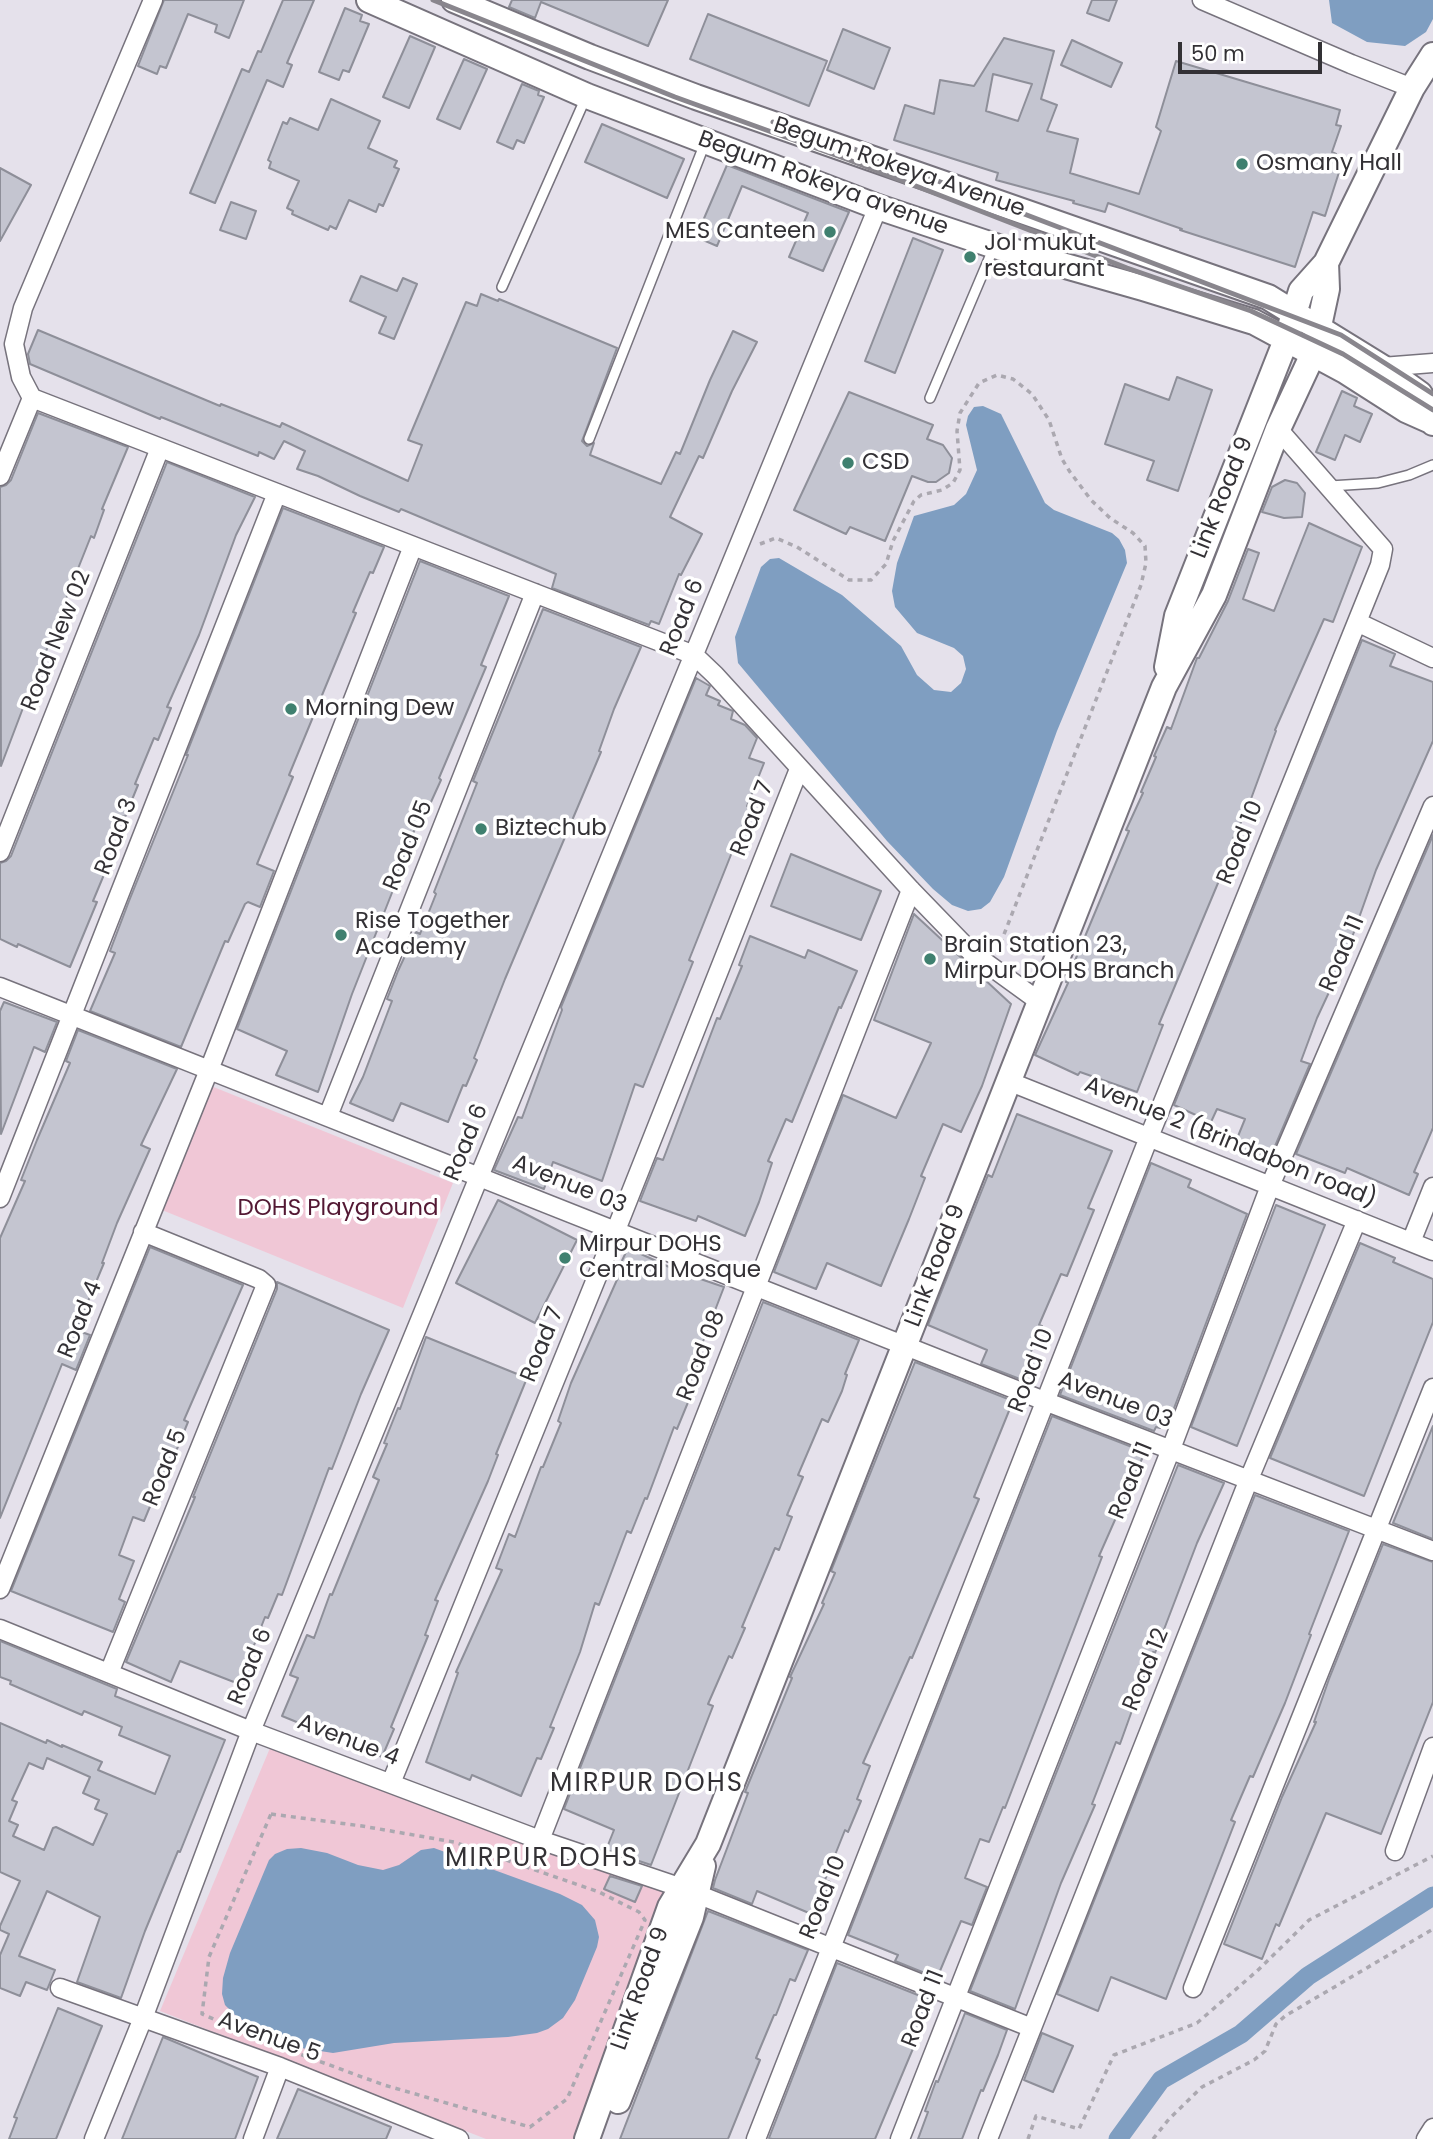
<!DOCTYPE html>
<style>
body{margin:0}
#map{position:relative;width:1433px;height:2139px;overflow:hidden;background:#e5e1eb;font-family:Poppins,sans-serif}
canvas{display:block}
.scale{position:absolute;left:1178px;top:42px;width:144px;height:32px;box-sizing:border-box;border:4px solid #333135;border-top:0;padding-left:9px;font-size:21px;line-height:24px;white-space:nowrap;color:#333135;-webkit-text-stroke:5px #fff;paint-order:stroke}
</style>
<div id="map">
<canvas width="1433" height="2139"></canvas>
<div class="scale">50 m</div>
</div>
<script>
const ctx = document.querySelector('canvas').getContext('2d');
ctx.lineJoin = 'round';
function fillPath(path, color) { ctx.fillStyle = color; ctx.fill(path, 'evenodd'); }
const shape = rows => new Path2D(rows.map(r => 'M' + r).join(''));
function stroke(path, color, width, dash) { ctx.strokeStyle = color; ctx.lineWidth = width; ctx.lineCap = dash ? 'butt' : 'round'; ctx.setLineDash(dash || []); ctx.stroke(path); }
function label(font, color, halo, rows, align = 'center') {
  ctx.font = font + ' Poppins,sans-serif'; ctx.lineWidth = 7; ctx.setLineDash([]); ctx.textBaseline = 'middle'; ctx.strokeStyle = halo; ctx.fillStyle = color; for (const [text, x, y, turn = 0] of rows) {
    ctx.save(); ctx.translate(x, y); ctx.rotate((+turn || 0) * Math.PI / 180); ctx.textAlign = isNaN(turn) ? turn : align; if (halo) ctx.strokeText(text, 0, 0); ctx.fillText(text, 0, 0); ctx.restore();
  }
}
fillPath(shape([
 [211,1086,453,1183,403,1308,162,1210],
 [270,1748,671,1892,582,2139,486,2139,160,2011]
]), '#f0c7d6');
fillPath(shape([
 [1329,0,1433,0,1433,19,1426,32,1405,46,1367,42,1332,23],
 [983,406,1001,414,1045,503,1054,510,1112,533,1119,539,1125,550,1127,563,1057,731,1004,877,990,902,981,909,968,911,952,905,933,889,887,841,738,663,735,637,761,567,770,559,779,558,842,595,901,646,917,675,934,690,951,692,961,683,966,669,963,656,954,648,917,633,895,607,892,591,897,563,914,516,954,505,966,494,977,470,966,425,968,416,974,407],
 [301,1848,327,1853,358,1865,383,1870,399,1865,421,1850,434,1848,560,1894,582,1905,595,1920,599,1937,597,1947,575,2000,563,2018,548,2029,537,2033,508,2037,394,2043,333,2053,301,2048,238,2018,225,2005,222,1994,223,1978,230,1953,269,1860,275,1854,287,1849]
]), '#7f9ec1');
stroke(shape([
 [1118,2139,1161,2080,1241,2034,1308,1976,1433,1896]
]), '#7f9ec1', 19);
const building = shape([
 [164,0,244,0,229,38,215,32,217,25,188,14,166,68,160,66,157,74,138,66,164,0],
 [283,0,314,0,287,63,292,65,283,87,267,80,215,203,190,193,242,69,249,72,258,51,261,52,283,0],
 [512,0,668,0,648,46,541,2,535,18,509,7,512,0],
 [1092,0,1117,0,1109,21,1087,13,1092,0],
 [345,8,362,15,360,21,369,24,349,72,343,70,339,80,319,72,345,8],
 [708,14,827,61,809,106,690,59,708,14],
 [843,29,890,48,874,89,827,70,843,29],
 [410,36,435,47,409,108,383,97,410,36],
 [1004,38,1054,51,1041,99,1057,105,1047,131,1078,139,1070,173,1139,194,1161,131,1156,127,1176,61,1340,110,1336,125,1341,126,1332,152,1336,154,1333,163,1341,166,1325,216,1313,212,1295,267,1180,230,1182,229,1108,203,1105,212,1073,203,1074,201,996,180,998,173,894,140,905,105,934,114,940,80,974,86,1004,38],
 [993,74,1032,84,1018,121,986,111,993,74],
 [1072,40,1122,63,1111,87,1061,65,1072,40],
 [464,59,487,69,460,129,437,119,464,59],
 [522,84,539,91,538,95,544,97,524,143,517,140,513,149,497,142,522,84],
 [331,99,380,121,368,148,397,161,394,167,399,169,383,206,379,204,376,212,349,200,336,229,330,226,328,230,292,214,293,211,287,208,299,181,269,168,271,162,268,160,283,122,287,124,290,118,318,130,331,99],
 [602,124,684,159,667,198,585,162,602,124],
 [727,165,849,212,823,271,789,257,808,213,742,186,717,246,696,237,727,165],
 [0,168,31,185,0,241,0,168],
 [231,202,256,211,246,239,220,230,231,202],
 [913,238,943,250,895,373,865,361,913,238],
 [361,276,397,291,403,278,417,284,394,339,379,333,386,317,350,301,361,276],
 [481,294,498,301,499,299,617,348,582,441,587,446,594,443,590,455,661,484,676,452,680,454,710,380,733,331,757,342,732,391,703,458,699,456,670,517,702,534,681,575,679,574,659,624,651,621,649,625,552,588,556,574,401,509,399,512,360,496,318,476,297,469,305,451,284,441,274,459,259,452,258,456,161,417,160,419,30,364,28,354,38,330,220,406,221,404,280,427,282,423,408,481,422,445,408,440,466,302,477,306,481,294],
 [1177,377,1212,390,1178,491,1147,480,1154,461,1105,444,1125,384,1169,400,1177,377],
 [1342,391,1357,398,1354,406,1372,414,1360,442,1345,435,1335,460,1316,452,1342,391],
 [849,392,933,425,927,439,943,445,952,458,949,473,936,482,928,482,912,476,885,541,850,527,846,534,794,510,849,392],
 [38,413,128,447,102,509,104,510,94,538,91,536,56,624,58,624,38,669,41,670,26,700,1,766,0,487,6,485,11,480,38,413],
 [167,462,255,497,236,535,199,635,167,707,171,708,158,740,154,738,135,784,138,785,125,817,122,816,102,862,108,865,93,901,97,902,70,967,18,944,17,947,0,939,0,863,6,861,11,856,167,462],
 [1285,480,1297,483,1305,493,1302,517,1284,518,1262,512,1272,487,1285,480],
 [283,508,384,547,373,573,370,572,353,612,356,613,289,775,293,777,257,864,274,871,260,907,248,902,245,904,228,942,225,941,181,1047,90,1011,115,953,110,951,129,901,188,755,186,755,283,508],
 [1309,523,1362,547,1333,622,1324,619,1275,730,1276,731,1248,807,1233,839,1236,840,1159,1024,1163,1025,1137,1092,1080,1072,1078,1075,1035,1055,1068,983,1066,982,1129,831,1126,830,1143,793,1141,792,1156,757,1154,756,1167,727,1171,729,1197,658,1199,658,1228,601,1248,549,1259,553,1243,599,1274,611,1309,523],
 [420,561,509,596,481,665,486,667,439,778,441,780,426,813,422,812,394,879,397,880,352,994,318,1092,276,1075,287,1051,237,1029,420,561],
 [543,609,641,647,614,709,599,751,601,752,505,979,474,1058,477,1060,466,1086,463,1085,448,1122,401,1103,393,1121,350,1103,363,1077,392,1001,387,999,398,971,416,932,420,934,436,894,434,892,477,783,473,781,543,609],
 [1362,640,1395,654,1390,666,1433,682,1433,741,1376,870,1344,960,1317,1018,1301,1061,1310,1064,1267,1165,1232,1151,1245,1119,1217,1109,1211,1122,1174,1105,1362,640],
 [696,678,710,686,706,695,720,701,718,705,733,711,731,719,745,725,757,738,749,758,764,763,747,806,750,807,689,960,693,962,643,1087,635,1084,602,1181,553,1162,544,1189,494,1170,518,1117,522,1118,562,1010,561,1007,696,678],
 [1433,835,1433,1128,1414,1172,1418,1174,1409,1195,1347,1168,1345,1173,1296,1154,1433,835],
 [791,854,881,891,861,940,771,906,791,854],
 [914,914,1011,1004,982,1086,961,1132,943,1124,921,1176,925,1178,909,1219,881,1286,827,1263,816,1289,774,1272,843,1095,896,1118,931,1043,874,1020,914,914],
 [750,936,805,958,808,950,857,971,841,1008,839,1007,792,1122,786,1119,768,1161,772,1163,759,1202,745,1236,698,1216,696,1221,640,1201,657,1158,663,1160,717,1018,720,1019,742,966,739,965,750,936],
 [4,1002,57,1022,45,1052,34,1047,1,1134,0,1011,4,1002],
 [78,1030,177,1069,141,1145,150,1149,117,1223,102,1263,104,1263,76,1330,90,1335,76,1370,62,1364,0,1518,0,1238,25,1181,21,1180,37,1140,70,1063,66,1061,78,1030],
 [1017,1114,1112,1151,1088,1208,1094,1210,1067,1276,1061,1274,1039,1325,1042,1326,1029,1356,1034,1359,1025,1381,981,1364,987,1350,928,1325,988,1175,992,1177,1017,1114],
 [1151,1163,1191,1180,1188,1187,1247,1214,1170,1419,1165,1417,1160,1428,1156,1427,1154,1431,1060,1395,1151,1163],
 [498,1200,577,1240,535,1323,456,1283,498,1200],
 [1276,1205,1325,1225,1237,1446,1191,1427,1276,1205],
 [1360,1243,1395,1258,1393,1262,1433,1279,1433,1322,1364,1496,1270,1458,1360,1243],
 [150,1247,243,1285,184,1420,188,1422,161,1488,158,1487,144,1521,133,1517,119,1555,134,1561,119,1599,125,1602,113,1632,11,1591,150,1247],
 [628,1248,680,1272,724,1287,699,1352,702,1353,686,1392,691,1395,677,1429,674,1427,647,1499,645,1498,631,1533,627,1531,599,1605,595,1603,580,1652,550,1727,554,1728,541,1759,537,1758,521,1796,472,1775,470,1780,426,1762,458,1673,456,1672,502,1570,496,1568,509,1534,515,1537,541,1467,543,1467,561,1423,558,1421,571,1383,620,1273,617,1271,628,1248],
 [277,1282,389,1330,361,1394,332,1469,329,1468,282,1595,278,1594,268,1618,265,1617,239,1684,180,1661,171,1682,126,1662,195,1497,193,1497,277,1289,277,1282],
 [763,1302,859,1340,845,1374,847,1375,842,1391,828,1422,822,1419,798,1475,803,1477,787,1515,792,1517,779,1550,775,1548,742,1627,745,1628,732,1658,729,1656,708,1704,713,1706,651,1865,606,1850,614,1830,564,1809,763,1302],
 [426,1337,527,1378,496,1454,498,1455,488,1481,435,1600,438,1601,425,1635,428,1636,391,1727,394,1729,382,1757,282,1716,298,1678,290,1675,307,1635,314,1638,330,1594,332,1595,379,1480,373,1477,387,1444,384,1443,398,1408,400,1409,426,1337],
 [915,1362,1013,1401,974,1497,979,1499,971,1518,912,1658,910,1657,863,1763,870,1766,857,1799,861,1801,848,1832,845,1830,825,1880,830,1882,816,1916,757,1891,752,1904,713,1888,715,1880,748,1793,745,1792,792,1678,790,1677,824,1604,822,1603,835,1573,831,1571,915,1362],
 [1052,1416,1145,1452,1099,1556,1102,1557,1005,1808,1003,1807,989,1842,980,1839,965,1878,987,1887,972,1925,961,1921,937,1978,895,1961,898,1955,848,1935,1052,1416],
 [1433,1426,1433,1539,1393,1523,1433,1426],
 [1178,1465,1224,1483,1197,1543,1155,1653,1153,1652,1120,1744,1116,1742,1092,1804,1095,1805,1061,1883,1015,2009,970,1991,1178,1465],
 [1255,1495,1349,1531,1309,1634,1311,1635,1285,1703,1253,1777,1250,1776,1231,1820,1235,1822,1166,1999,1111,1977,1098,2011,1057,1994,1255,1495],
 [1383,1544,1433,1562,1433,1702,1381,1834,1326,1813,1279,1926,1276,1924,1262,1959,1224,1944,1282,1797,1316,1722,1314,1722,1329,1679,1383,1544],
 [0,1641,117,1689,115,1696,225,1740,180,1852,178,1851,145,1931,121,1998,77,1982,100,1917,47,1891,19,1956,55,1970,47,1990,26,1982,20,1996,0,1988,0,1955,9,1934,0,1930,0,1926,20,1881,0,1872,0,1723,46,1743,47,1740,62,1747,62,1745,102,1762,98,1770,155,1794,170,1756,119,1735,122,1727,84,1711,82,1715,10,1684,11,1681,0,1677,0,1641],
 [47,1758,90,1777,83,1793,99,1800,95,1809,107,1814,93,1845,56,1827,53,1828,44,1850,13,1836,18,1825,9,1821,17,1802,12,1800,29,1763,43,1769,47,1758],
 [610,1876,642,1886,635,1902,604,1889,610,1876],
 [708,1911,808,1950,795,1981,790,1979,776,2015,774,2015,756,2058,760,2060,728,2139,620,2139,708,1911],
 [837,1963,933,2001,875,2139,772,2139,769,2138,837,1963],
 [58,2008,102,2026,56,2139,9,2139,17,2118,14,2117,58,2008],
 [965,2013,1007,2030,998,2055,983,2091,981,2090,962,2139,918,2139,928,2112,925,2111,936,2081,938,2082,965,2013],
 [1042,2033,1073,2046,1053,2092,1024,2080,1042,2033],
 [163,2037,258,2077,235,2139,122,2139,163,2037],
 [298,2089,391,2127,386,2139,277,2139,298,2089]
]);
fillPath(building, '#c4c5d0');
stroke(building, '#8e8f99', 2);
const lane = shape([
 [502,287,586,97],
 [930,398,994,247],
 [589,439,705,143],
 [1330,486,1378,483,1409,475,1433,465]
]);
const street = shape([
 [153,0,23,308,14,344,21,377,32,398,694,655,715,675,911,890,971,952,1040,1002],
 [1202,0,1351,64,1412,88],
 [1382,367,1433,363],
 [0,476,32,398],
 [1357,622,1433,658],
 [0,852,160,448],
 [0,987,1047,1402,1433,1551],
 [1008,1081,1433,1251],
 [328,1116,535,593],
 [0,1198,277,493],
 [1411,1242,1433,1187],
 [0,1589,209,1070,413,546],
 [0,1629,251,1731,540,1840,682,1888,1032,2028],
 [109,1673,266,1285,259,1279,143,1232],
 [391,1783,616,1230,799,769],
 [540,1840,911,890],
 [1395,1851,1433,1747],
 [60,1988,280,2067,459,2139],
 [1193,1988,1433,1388],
 [94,2139,143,2018,251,1731,878,207],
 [253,2139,280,2067],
 [756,2139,1149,1137,1380,565,1383,549,1278,429],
 [900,2139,1171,1449,1270,1186,1433,806],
 [988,2139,1249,1479,1357,1220],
 [1426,2139,1433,2128]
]);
const secondary = shape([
 [369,0,587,96,878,207,995,246,1143,288,1254,322,1345,371,1406,410,1433,422],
 [454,0,590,57,696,97,1268,297,1388,371,1420,394,1433,423],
 [1167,667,1177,616,1286,340,1301,291,1326,263,1412,88,1433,55],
 [618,2101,691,1917,703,1866],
 [587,2139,670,1907,708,1844,1164,687,1214,595,1278,429,1313,354,1327,289,1326,263]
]);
stroke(lane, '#77737d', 12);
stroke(street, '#77737d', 21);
stroke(secondary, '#77737d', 28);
stroke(shape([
 [760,544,776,538,797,547,849,580,871,580,886,564,893,541,914,501,921,495,942,490,953,483,960,470,957,431,960,413,979,383,997,375,1013,379,1032,394,1049,420,1062,459,1070,472,1091,500,1110,518,1133,533,1145,546,1146,563,1141,585,1001,942,993,945],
 [271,1814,362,1826,454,1842,599,1892,639,1912,645,1920,567,2099,530,2127,384,2085,264,2041,202,2014,209,1957,271,1814],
 [1028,2139,1036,2116,1079,2129,1114,2055,1197,2023,1257,1971,1309,1920,1433,1856],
 [1153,2139,1169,2119,1202,2087,1254,2060,1265,2051,1276,2024,1285,2016,1433,1929]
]), '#aba8b0', 3.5, [5, 5]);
stroke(lane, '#fff', 9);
stroke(street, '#fff', 18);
stroke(secondary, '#fff', 24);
stroke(shape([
 [433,0,675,97,849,160,1127,268,1251,311,1343,354,1433,410],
 [773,122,854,149,1341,335,1433,394]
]), '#89868d', 5);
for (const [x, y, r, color] of [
 [1242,164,7,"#3f806f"],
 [830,232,7,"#3f806f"],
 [970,257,7,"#3f806f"],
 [848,463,7,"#3f806f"],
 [291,709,7,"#3f806f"],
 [481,829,7,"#3f806f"],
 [341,935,7,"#3f806f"],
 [930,959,7,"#3f806f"],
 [565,1258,7,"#3f806f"]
]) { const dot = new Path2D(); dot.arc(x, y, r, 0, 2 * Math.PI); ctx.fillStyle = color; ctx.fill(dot); stroke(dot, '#fff', 2.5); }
label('23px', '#333135', '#fff', [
 ["Osmany Hall",1256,164],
 ["MES Canteen",816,232,"right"],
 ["Jol mukut",984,244],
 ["restaurant",984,270],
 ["CSD",862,463],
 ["Morning Dew",305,709],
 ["Biztechub",495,829],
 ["Rise Together",355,922],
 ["Academy",355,948],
 ["Brain Station 23,",944,946],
 ["Mirpur DOHS Branch",944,972],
 ["Mirpur DOHS",579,1245],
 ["Central Mosque",579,1271]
], 'left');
label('23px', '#333135', '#fff', [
 ["Begum Rokeya Avenue",899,168,19],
 ["Begum Rokeya avenue",823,184,20],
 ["Link Road 9",1223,498,-68],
 ["Road 6",683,618,-68],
 ["Road New 02",57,641,-68],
 ["Road 7",753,819,-68],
 ["Road 3",117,837,-69],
 ["Road 10",1241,843,-68],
 ["Road 05",409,846,-68],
 ["Road 11",1343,954,-67],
 ["Road 6",467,1143,-68],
 ["Avenue 2 (Brindabon road)",1230,1143,22],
 ["Avenue 03",569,1185,22],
 ["Link Road 9",936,1266,-69],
 ["Road 4",81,1320,-68],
 ["Road 7",543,1345,-68],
 ["Road 08",702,1356,-69],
 ["Road 10",1032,1371,-69],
 ["Avenue 03",1115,1401,21],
 ["Road 5",166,1468,-68],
 ["Road 11",1132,1481,-68],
 ["Road 6",251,1667,-68],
 ["Road 12",1147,1670,-68],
 ["Avenue 4",348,1741,21],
 ["Road 10",824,1898,-68],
 ["Link Road 9",641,1989,-70],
 ["Road 11",924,2009,-69],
 ["Avenue 5",269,2038,20]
]);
label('23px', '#531833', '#fff', [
 ["DOHS Playground",338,1209]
]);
ctx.letterSpacing = '2px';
label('26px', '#333135', '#fff', [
 ["MIRPUR DOHS",647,1784],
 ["MIRPUR DOHS",542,1859]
]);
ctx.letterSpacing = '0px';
</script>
